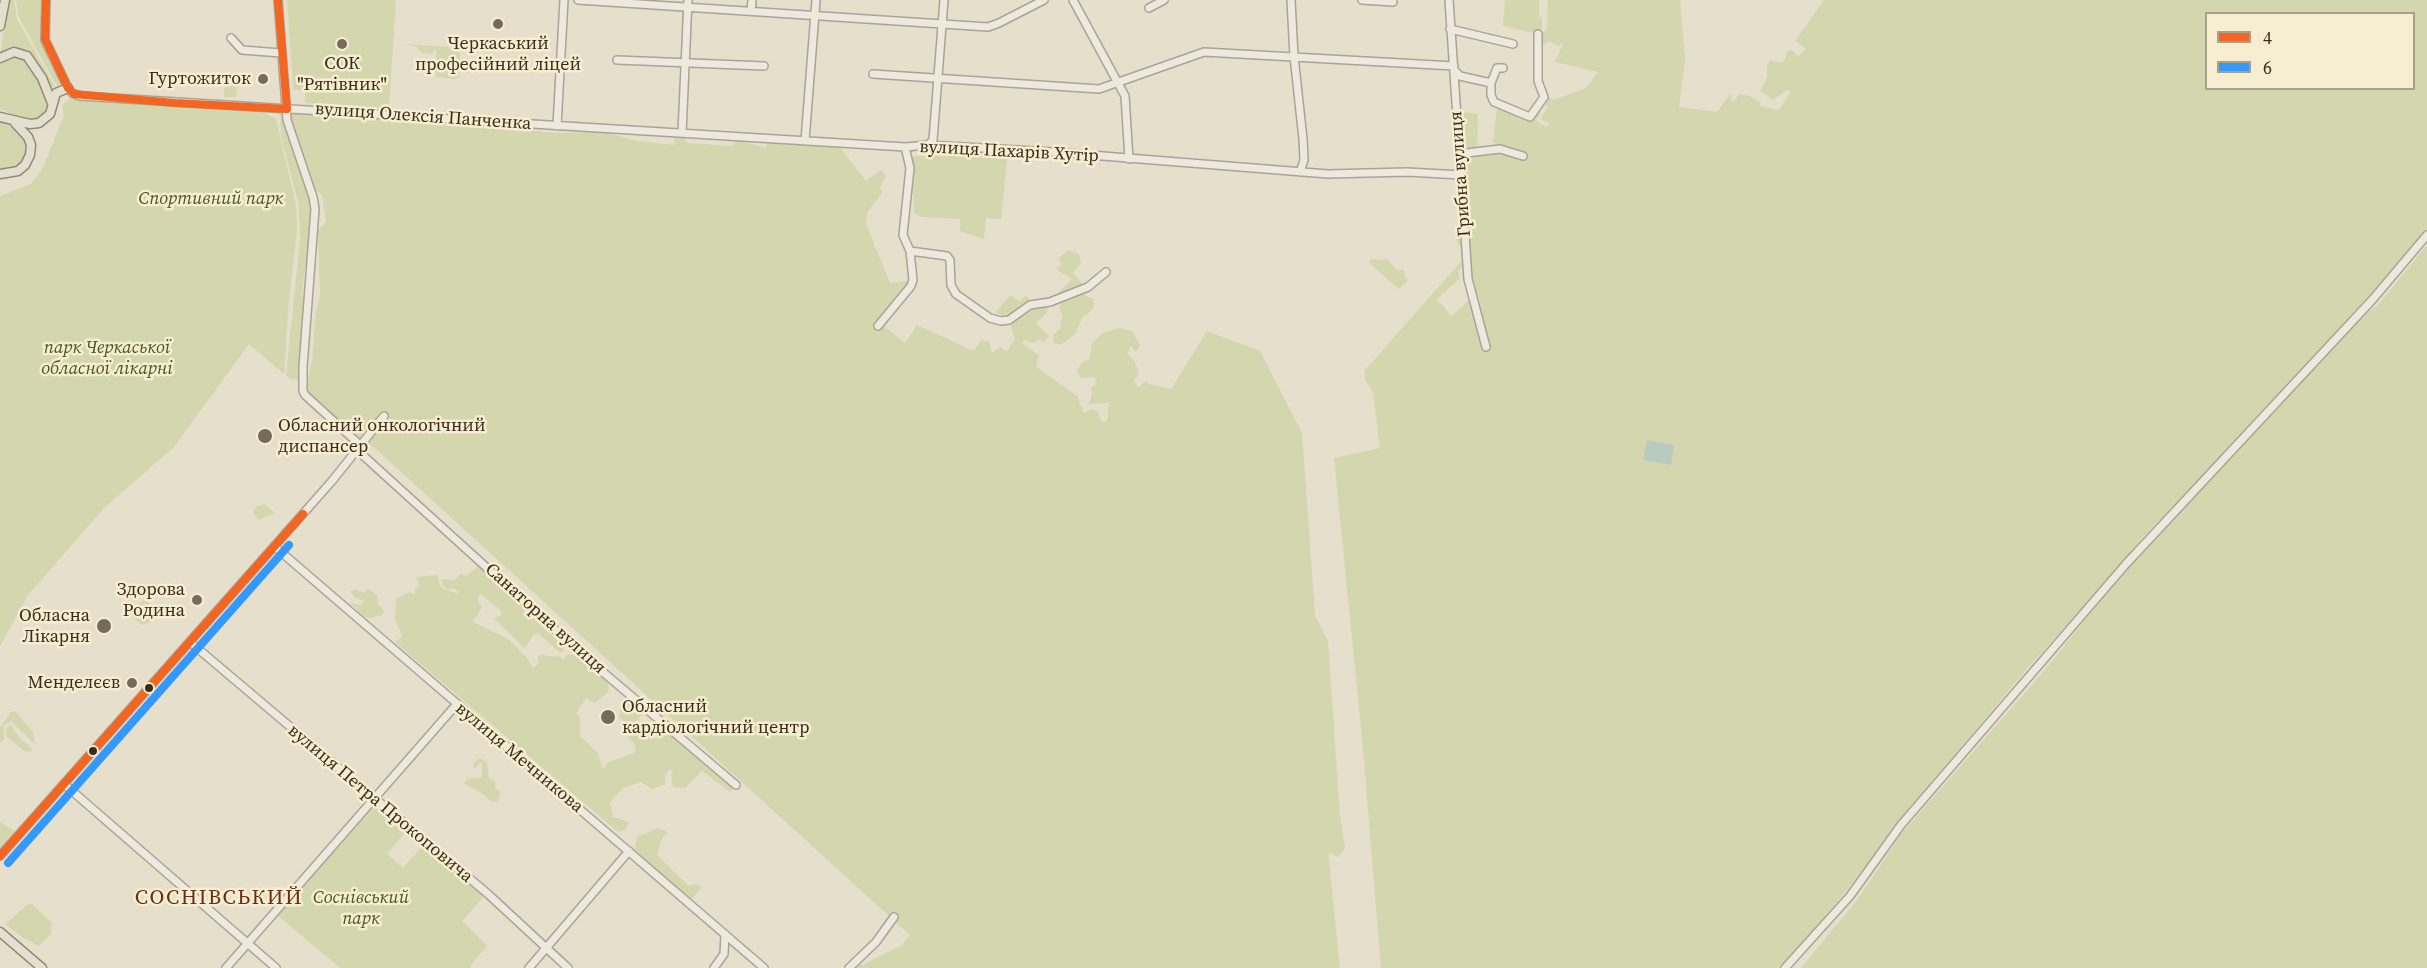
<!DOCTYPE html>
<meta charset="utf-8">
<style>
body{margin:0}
#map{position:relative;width:2427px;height:968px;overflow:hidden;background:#e6dfcc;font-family:"Source Serif 4",serif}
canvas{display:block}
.legend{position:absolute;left:2205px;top:12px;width:210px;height:78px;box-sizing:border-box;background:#f7eed1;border:2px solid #aba089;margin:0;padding:8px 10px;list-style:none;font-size:18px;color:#392c1d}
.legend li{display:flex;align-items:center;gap:12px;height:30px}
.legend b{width:30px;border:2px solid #aba089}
</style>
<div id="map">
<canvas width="2427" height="968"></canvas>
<ul class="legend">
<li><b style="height:8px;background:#f26522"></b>4</li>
<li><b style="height:8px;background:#39f"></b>6</li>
</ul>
</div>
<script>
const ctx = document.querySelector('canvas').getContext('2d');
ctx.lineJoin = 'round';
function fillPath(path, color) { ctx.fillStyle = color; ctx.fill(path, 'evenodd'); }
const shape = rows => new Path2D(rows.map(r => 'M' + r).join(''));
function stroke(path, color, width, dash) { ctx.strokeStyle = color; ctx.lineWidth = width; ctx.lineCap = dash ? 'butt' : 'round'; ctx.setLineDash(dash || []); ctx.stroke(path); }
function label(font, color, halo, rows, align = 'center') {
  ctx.font = font + ' "Source Serif 4",serif'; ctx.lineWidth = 5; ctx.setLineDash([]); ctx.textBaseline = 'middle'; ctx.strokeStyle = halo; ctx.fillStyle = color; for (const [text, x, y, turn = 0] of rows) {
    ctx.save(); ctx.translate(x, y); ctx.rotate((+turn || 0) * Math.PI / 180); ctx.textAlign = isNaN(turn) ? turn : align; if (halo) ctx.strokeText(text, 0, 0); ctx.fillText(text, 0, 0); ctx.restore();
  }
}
fillPath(shape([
 [9,0,14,0,17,19,55,87,50,86,36,61,27,52,20,50,0,55],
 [16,0,40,0,44,4,42,29,62,80,59,86,57,86,19,18],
 [287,0,396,0,389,107,386,109,305,103,305,90,294,90,293,87],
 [1505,0,1539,0,1539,17,1542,17,1542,28,1538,34,1503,26],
 [1548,0,1680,0,1685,60,1679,107,1717,112,1731,93,1733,103,1739,94,1750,96,1761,103,1759,106,1779,110,1791,91,1787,90,1773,100,1760,91,1767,78,1767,65,1770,60,1783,63,1788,51,1792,50,1798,57,1806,49,1795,41,1824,0,2427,0,2427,231,2374,293,2220,460,2142,538,2126,560,2031,664,1892,829,1886,840,1822,921,1780,968,1381,968,1363,749,1334,458,1380,448,1373,392,1365,380,1365,370,1465,257,1455,236,1460,230,1465,231,1464,214,1471,209,1466,189,1457,78,1460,76,1461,112,1478,114,1477,150,1510,151,1493,142,1497,108,1500,105,1528,116,1536,109,1541,113,1536,121,1547,127,1549,123,1540,119,1548,107,1545,105,1544,95,1554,100,1586,88,1598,72,1555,62,1564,42,1558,46,1549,41,1542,45,1540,36,1547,29],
 [2206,14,2414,14,2414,88,2206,88],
 [1467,264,1472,297,1479,297,1482,314,1468,301,1451,317,1441,303,1437,303,1439,297,1460,278,1458,271],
 [403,44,448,47,449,50,458,48,460,52,459,77,455,79,436,77,436,50,433,50,433,54,422,53,417,47],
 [17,55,29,62,50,99,48,111,40,119,27,121,0,109,0,63,4,59],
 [225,76,238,77,236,97,224,97],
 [72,97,259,110,276,119,296,205,297,231,289,299,284,374,249,344,174,447,104,508,28,595,0,646,0,196,31,184,43,168,64,115,62,105],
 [280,111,283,113,282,121,307,189,311,219,309,263,305,266,302,295,305,300,299,380,290,379,286,375,300,240,299,206,281,136],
 [290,112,401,119,555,133,604,132,637,141,674,145,675,136,683,136,687,143,732,146,737,140,765,148,768,142,839,146,866,181,881,170,886,177,880,186,882,193,867,213,866,224,890,283,909,281,911,286,882,325,905,343,917,325,974,351,981,340,989,341,992,353,1000,347,1007,351,1015,339,1009,320,996,312,1010,295,1020,301,1025,296,1034,302,1050,302,1047,312,1036,323,1049,336,1044,343,1040,339,1032,343,1025,340,1022,343,1039,355,1036,367,1077,396,1084,413,1092,409,1098,412,1101,421,1107,421,1109,403,1088,404,1092,395,1091,387,1097,384,1095,377,1081,378,1077,371,1081,363,1090,358,1092,343,1103,333,1119,328,1132,331,1140,345,1136,352,1131,346,1127,354,1134,360,1139,373,1134,381,1138,388,1146,381,1149,384,1171,389,1207,331,1260,351,1302,433,1315,615,1328,641,1340,816,1345,848,1338,857,1328,852,1340,968,856,968,855,965,862,965,902,945,910,935,378,451,306,395,305,388,312,362,316,312,320,295,318,230,326,222,322,195,316,191,290,122],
 [0,122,16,128,26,139,28,153,19,167,0,171],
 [928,146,1005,153,1007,159,1001,219,986,218,984,239,960,231,960,219,921,217,914,213,912,156,929,156,926,155],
 [2427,245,2427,968,1801,968,1857,900,1902,833,2044,671,2134,559,2159,535,2358,318,2378,305],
 [1068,250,1079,254,1081,263,1073,273,1084,286,1083,294,1093,299,1094,306,1089,313,1083,316,1075,334,1060,345,1054,343,1053,335,1060,329,1062,316,1059,306,1062,302,1055,296,1072,279,1057,270,1061,264,1059,258],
 [1386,258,1398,271,1402,269,1405,273,1405,278,1408,280,1399,289,1368,262,1372,259,1382,260],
 [264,504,275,513,258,520,253,512,256,507],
 [478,566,565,648,561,653,559,652,538,633,533,635,525,649,494,618,502,615,500,610,480,594,477,600,482,607,473,622,508,639,527,658,533,668,539,663,538,656,541,655,561,657,564,660,566,655,579,654,605,677,609,688,608,692,595,703,586,698,576,714,580,716,580,736,597,752,603,769,609,762,636,752,634,743,628,737,632,734,641,736,645,734,658,739,659,735,653,728,658,722,734,786,730,792,702,771,685,788,673,787,671,775,673,770,669,770,665,776,665,785,652,789,641,782,623,788,610,802,613,817,629,822,625,830,618,832,395,642,402,636,395,618,396,599,410,592,415,595,415,589,420,586,416,577,437,575,441,588,459,594,456,589,447,589,443,586,441,579,454,580,461,574,467,576],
 [355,589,364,593,368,589,377,595,378,604,384,611,382,615,371,618,365,617,350,603,361,605,364,601,354,597,350,591],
 [145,599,164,616,142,625,131,615,134,608],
 [631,699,644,712,632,726,629,726,618,716,621,713,619,711],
 [15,711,33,732,35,744,11,721,4,725,4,739,1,743,0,741,0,728,11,712],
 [11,725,19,737,32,749,32,751,26,752,7,737,6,728],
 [480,758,487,763,489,778,496,783,495,788,500,792,498,802,490,801,483,794,464,783,468,779,482,777,482,763,479,763,475,769,473,767,474,762],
 [378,805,408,829,387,854,403,868,425,843,484,896,462,921,487,946,470,966,472,968,340,968,277,915,375,806],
 [0,822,16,832,0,850],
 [658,828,668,832,661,840,657,855,689,886,697,884,701,888,689,902,634,853,637,837],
 [32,904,52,923,51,934,39,946,23,938,5,924,27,905]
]), '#d4d6ae');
fillPath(shape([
 [1647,440,1674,445,1671,465,1643,460]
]), '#b8cbbf');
const minor = shape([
 [46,0,45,40,68,88,72,93,80,96,905,147,928,145,1053,152,1328,174,1407,172,1461,175],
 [278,0,287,120,313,197,315,209,303,367,303,391,305,395,360,445],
 [578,0,988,27,999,23,1044,0],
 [1073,0,1125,96,1129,159],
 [1291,0,1294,56,1303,139,1304,160,1300,172],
 [1362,0,1393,2],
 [1449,0,1468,279,1486,347],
 [1149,8,1164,0],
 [751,11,752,0],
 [1450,29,1513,44],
 [231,38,242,50,281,53],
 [617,60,764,66],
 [1454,70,1460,76,1491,83,1491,95,1494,102,1530,117,1544,97,1538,81,1538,34],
 [873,74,1099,89,1204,52,1454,66],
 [1491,83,1497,68,1503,68],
 [557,126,564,0],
 [682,133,688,0],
 [805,141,816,0],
 [928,145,933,140,944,0],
 [905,147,910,168,903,235,910,251,947,256,950,260,951,285,956,294,990,318,1001,321,1009,320,1030,305,1050,302,1088,287,1106,272],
 [1458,154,1500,149,1523,156],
 [878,326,911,286,913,280,910,251],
 [357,450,584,656,736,785],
 [274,546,764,968],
 [190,642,488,894,568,968],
 [64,784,276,968],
 [0,856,332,481,384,416],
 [226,968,456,705],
 [529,968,629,851],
 [714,968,724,954,725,934],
 [849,968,876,942,894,917],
 [1785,968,1850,896,1901,825,2126,564,2373,299,2427,235]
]);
const major = shape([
 [0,26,5,0],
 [0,58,14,52,27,56,42,78,52,103],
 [0,117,30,124,39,123,50,114,56,93,68,88],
 [0,174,18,171,25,165,30,155,31,145,28,137,15,123],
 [0,932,42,968]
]);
stroke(minor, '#aba395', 10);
stroke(major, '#90897c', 11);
stroke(minor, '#ede9de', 7);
stroke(major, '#e4dfcf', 8);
stroke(shape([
 [46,0,45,39,68,88,74,94,175,103,287,109,278,0],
 [0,856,303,514]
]), '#f26522', 8);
stroke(shape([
 [8,863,289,545]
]), '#39f', 8);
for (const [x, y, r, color] of [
 [498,24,6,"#766b5a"],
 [342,44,6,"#766b5a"],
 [263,79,6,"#766b5a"],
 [265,436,8,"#766b5a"],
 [197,600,6,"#766b5a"],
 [104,626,8,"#766b5a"],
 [132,683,6,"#766b5a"],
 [149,688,5,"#392c1d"],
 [608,717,8,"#766b5a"],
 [93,751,5,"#392c1d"]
]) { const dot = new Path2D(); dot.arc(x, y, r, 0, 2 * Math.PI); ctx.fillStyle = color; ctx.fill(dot); stroke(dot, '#f7eed1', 2); }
label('18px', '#392c1d', '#f7eed1', [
 ["Черкаський",498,44,"center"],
 ["професійний ліцей",498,65,"center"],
 ["СОК",342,64,"center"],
 ["\"Рятівник\"",342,85,"center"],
 ["Гуртожиток",251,79],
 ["Обласний онкологічний",278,426,"left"],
 ["диспансер",278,447,"left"],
 ["Здорова",185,590],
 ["Родина",185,611],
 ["Обласна",90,616],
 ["Лікарня",90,637],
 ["Менделєєв",120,683],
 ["Обласний",622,707,"left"],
 ["кардіологічний центр",622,728,"left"]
], 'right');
label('18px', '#392c1d', '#f7eed1', [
 ["вулиця Олексія Панченка",423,117,4],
 ["вулиця Пахарів Хутір",1009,152,3],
 ["Грибна вулиця",1461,174,-94],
 ["Санаторна вулиця",545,619,42],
 ["вулиця Мечникова",519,758,40],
 ["вулиця Петра Прокоповича",380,804,40]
]);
label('italic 18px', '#485723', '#f7eed1', [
 ["Спортивний парк",211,199],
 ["парк Черкаської",107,348],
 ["обласної лікарні",107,369],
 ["Соснівський",361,898],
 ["парк",361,919]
]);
ctx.letterSpacing = '1.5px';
label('21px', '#682e1a', '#f7eed1', [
 ["СОСНІВСЬКИЙ",219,899]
]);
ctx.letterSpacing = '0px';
</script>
